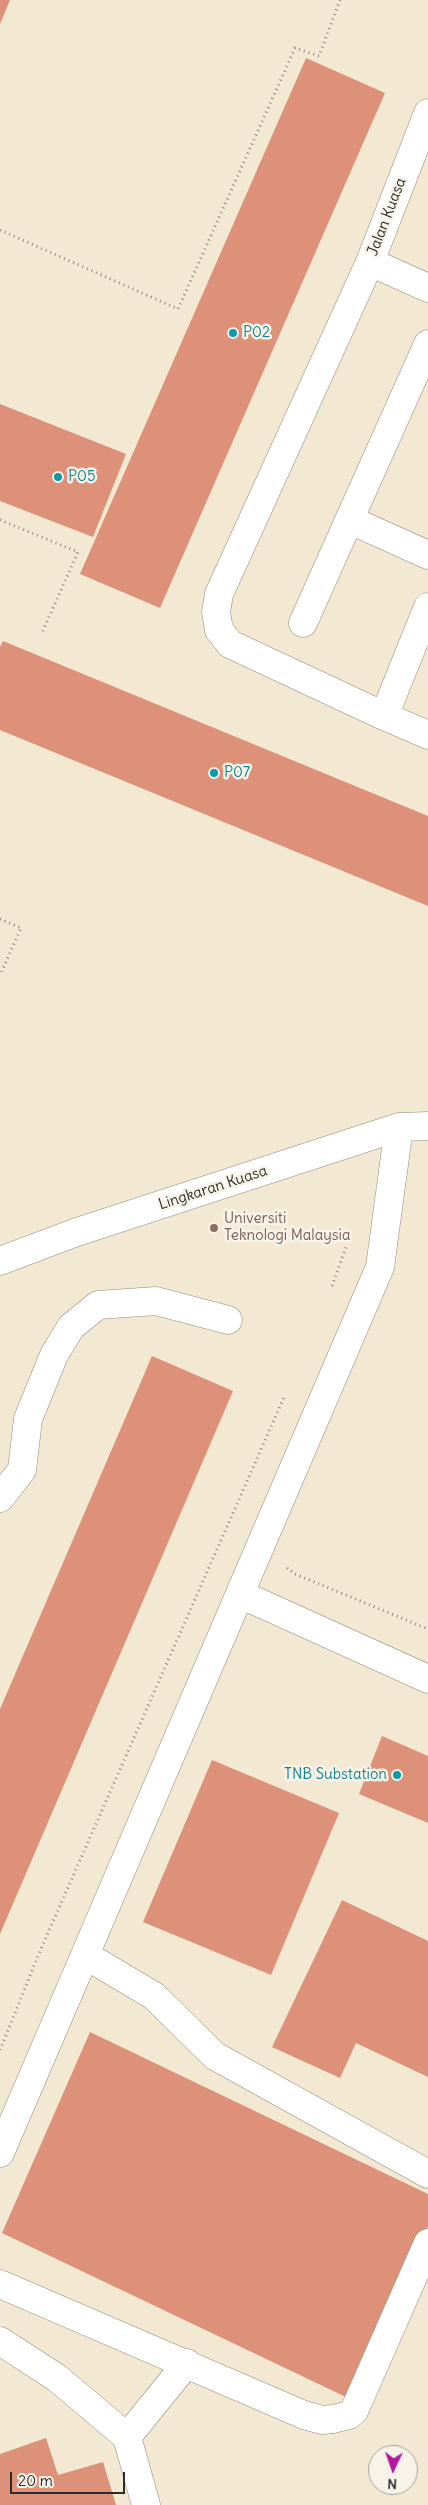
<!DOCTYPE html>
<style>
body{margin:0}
#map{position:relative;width:428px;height:2505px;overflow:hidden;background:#f3e9d3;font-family:Delius,sans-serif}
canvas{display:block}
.north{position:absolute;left:368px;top:2445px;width:50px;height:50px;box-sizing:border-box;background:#f7f3e8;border:1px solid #a5a39c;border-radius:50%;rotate:183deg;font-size:14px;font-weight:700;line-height:20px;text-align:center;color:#2b2b2b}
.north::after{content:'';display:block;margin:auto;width:18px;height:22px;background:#b5179e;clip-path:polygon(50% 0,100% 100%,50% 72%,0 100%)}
.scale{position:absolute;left:10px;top:2472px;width:115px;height:22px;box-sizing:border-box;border:2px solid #2b2b2b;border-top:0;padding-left:6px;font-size:15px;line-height:18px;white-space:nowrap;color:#2b2b2b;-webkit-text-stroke:4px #f7f3e8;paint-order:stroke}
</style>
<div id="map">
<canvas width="428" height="2505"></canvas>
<div class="north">N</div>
<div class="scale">20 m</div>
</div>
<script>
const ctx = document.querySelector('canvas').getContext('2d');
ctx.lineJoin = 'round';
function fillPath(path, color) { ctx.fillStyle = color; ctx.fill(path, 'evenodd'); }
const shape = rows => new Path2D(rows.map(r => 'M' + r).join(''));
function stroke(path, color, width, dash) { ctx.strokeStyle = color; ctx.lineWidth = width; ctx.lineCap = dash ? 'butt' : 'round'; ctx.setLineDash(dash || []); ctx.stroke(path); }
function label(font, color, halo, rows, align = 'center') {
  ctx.font = font + ' Delius,sans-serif'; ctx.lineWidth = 5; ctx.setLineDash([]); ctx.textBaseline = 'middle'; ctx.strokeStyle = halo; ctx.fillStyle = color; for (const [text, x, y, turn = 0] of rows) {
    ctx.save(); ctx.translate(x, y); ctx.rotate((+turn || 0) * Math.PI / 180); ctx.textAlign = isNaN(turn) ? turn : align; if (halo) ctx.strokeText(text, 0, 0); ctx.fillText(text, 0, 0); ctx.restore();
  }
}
fillPath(shape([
 [0,0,10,0,0,24],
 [306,58,385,93,160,608,80,574],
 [0,404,126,454,93,537,0,501],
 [3,641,428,816,428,906,0,730,0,647],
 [152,1356,233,1391,0,1934,0,1709],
 [382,1736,428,1756,428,1823,359,1794],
 [212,1760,339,1813,271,1975,143,1922],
 [342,1900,428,1941,428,2077,356,2043,340,2078,272,2047],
 [90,2032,428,2194,428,2226,348,2398,2,2233],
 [46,2438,58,2475,103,2462,116,2505,0,2505,0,2454]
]), '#dc9178');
const minor = shape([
 [428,113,370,262,428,288],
 [370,262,219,594,216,612,219,630,230,644,384,716],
 [350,520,428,555],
 [428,607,384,716,428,735],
 [303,623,428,344],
 [0,1261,77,1232,399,1127,428,1126],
 [0,1498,22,1470,28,1419,54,1355,71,1327,98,1305,156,1301,228,1320],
 [240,1594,428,1679],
 [85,1955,154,1996,215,2056,428,2174],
 [0,2153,380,1267,399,1127],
 [0,2284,304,2415,322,2420,333,2419,349,2415,354,2411,428,2243],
 [0,2341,57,2378,127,2437,146,2505],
 [127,2437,187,2363]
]);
stroke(minor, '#8f8a7f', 29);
stroke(shape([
 [0,230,178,309,295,48,319,56,340,0],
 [0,520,78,552,41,635],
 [0,919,21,928,0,975],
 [332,1286,346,1247],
 [287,1568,295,1574,428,1629],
 [0,2050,40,1951,285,1395]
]), '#8f8a7f', 3, [1, 4]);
stroke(minor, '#fff', 28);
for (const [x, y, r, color] of [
 [233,333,5,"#0f9aa8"],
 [58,477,5,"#0f9aa8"],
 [214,773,5,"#0f9aa8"],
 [214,1228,5,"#8d6e63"],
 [397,1775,5,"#0f9aa8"]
]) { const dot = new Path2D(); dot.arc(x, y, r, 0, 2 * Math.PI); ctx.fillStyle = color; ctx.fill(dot); stroke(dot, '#f7f3e8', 2); }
label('15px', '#2b2b2b', '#f7f3e8', [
 ["Jalan Kuasa",387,217,-69],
 ["Lingkaran Kuasa",213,1188,-18]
]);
label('15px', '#0d838f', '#f7f3e8', [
 ["P02",243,333],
 ["P05",68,477],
 ["P07",224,773],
 ["TNB Substation",387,1775,"right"]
], 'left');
label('15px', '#785e54', '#f7f3e8', [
 ["Universiti",224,1219],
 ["Teknologi Malaysia",224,1236]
], 'left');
</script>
